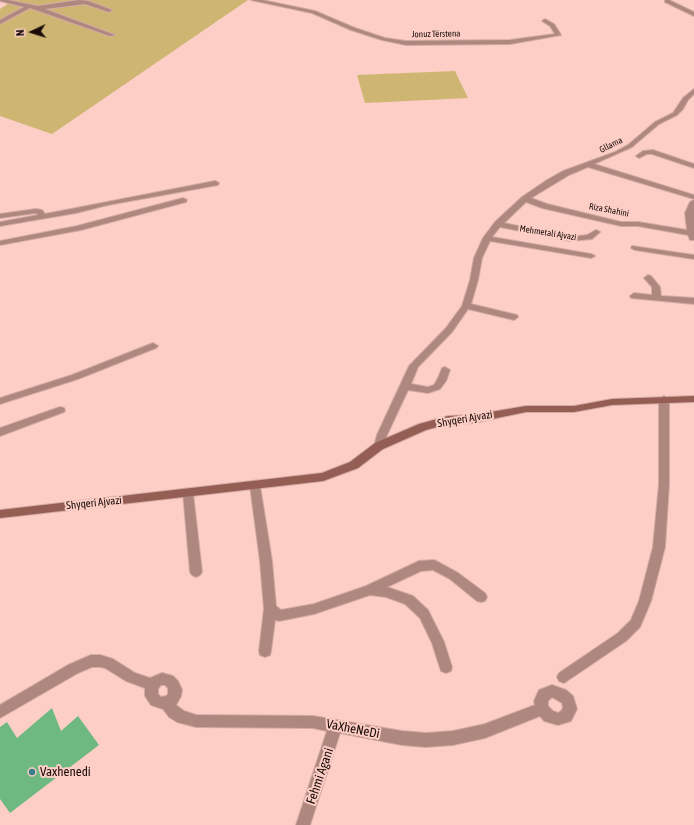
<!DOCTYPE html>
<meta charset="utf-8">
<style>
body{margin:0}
#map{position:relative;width:694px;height:825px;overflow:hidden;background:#fccec5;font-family:"Asap Condensed",sans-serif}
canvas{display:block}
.north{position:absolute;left:12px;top:12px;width:40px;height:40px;-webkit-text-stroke:3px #fccec5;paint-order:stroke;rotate:266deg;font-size:11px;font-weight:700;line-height:16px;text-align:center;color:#1b0c09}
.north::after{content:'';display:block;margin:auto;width:14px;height:18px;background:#1b0c09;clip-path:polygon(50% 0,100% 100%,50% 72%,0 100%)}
</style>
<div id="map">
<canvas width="694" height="825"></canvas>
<div class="north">N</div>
</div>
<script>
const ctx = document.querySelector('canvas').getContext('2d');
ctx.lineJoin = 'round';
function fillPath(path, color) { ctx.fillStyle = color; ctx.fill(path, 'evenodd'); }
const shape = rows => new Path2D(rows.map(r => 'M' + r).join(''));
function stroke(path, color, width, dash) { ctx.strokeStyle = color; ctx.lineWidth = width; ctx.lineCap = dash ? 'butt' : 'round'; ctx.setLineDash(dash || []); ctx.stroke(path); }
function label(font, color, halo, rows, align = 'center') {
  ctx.font = font + ' "Asap Condensed",sans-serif'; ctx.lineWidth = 4; ctx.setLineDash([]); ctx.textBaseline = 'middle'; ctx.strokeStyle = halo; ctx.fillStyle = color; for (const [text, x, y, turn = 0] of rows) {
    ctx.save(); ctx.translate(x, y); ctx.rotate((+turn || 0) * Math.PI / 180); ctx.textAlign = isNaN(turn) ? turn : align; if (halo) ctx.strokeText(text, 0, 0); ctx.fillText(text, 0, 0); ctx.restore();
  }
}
fillPath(shape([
 [14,0,248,0,52,134,0,116,0,9],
 [455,71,468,98,365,103,357,75]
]), '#ceb672');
fillPath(shape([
 [52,708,61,731,78,716,99,745,10,813,0,799,0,727,7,722,17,738]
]), '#6eb982');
const street = shape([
 [0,0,8,0,38,6,79,0,88,1,112,10,109,12,85,4,45,9,115,35,110,36,30,8,0,24,0,20,24,7,0,1,0,0],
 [251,0,262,0,315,11,355,28,385,38,406,41,510,40,555,34,550,26,542,21,545,19,554,24,561,35,510,44,406,45,382,40,351,30,312,13,251,0],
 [665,0,669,0,694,12,694,16,665,2,665,0],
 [694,89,694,94,688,100,683,109,677,115,659,124,632,147,594,164,694,195,694,199,588,167,569,175,531,198,547,204,621,222,638,222,687,230,685,213,690,202,694,200,694,240,690,240,688,235,638,226,621,226,542,208,526,202,504,223,570,237,587,235,596,230,600,232,592,239,570,241,500,227,492,237,591,254,595,256,591,258,490,241,482,258,478,280,471,304,517,315,518,317,514,320,468,309,452,332,418,367,411,384,428,387,434,385,438,378,442,368,445,367,450,370,446,381,440,389,428,393,408,390,387,435,384,446,383,449,379,450,375,449,374,446,377,435,409,366,446,328,462,306,470,280,474,258,483,238,495,222,522,197,547,180,563,171,615,152,628,145,655,122,673,113,683,98,694,89],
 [653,150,694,164,694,168,652,154,647,154,639,158,636,156,643,151,653,150],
 [215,181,219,183,218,185,108,205,76,213,0,226,0,222,38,215,36,213,0,218,0,214,36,209,42,210,45,214,215,181],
 [183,198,187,200,186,202,81,230,0,245,0,241,77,226,183,198],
 [632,246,694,255,694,259,635,250,631,248,632,246],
 [648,275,651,276,660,287,661,296,694,298,694,304,631,298,630,296,634,293,652,295,652,287,644,278,648,275],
 [153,343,158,346,156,348,78,379,0,404,0,398,72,375,153,343],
 [664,396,669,399,669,484,665,547,651,601,640,627,626,641,564,683,559,681,557,677,559,673,618,633,631,620,639,601,653,547,659,484,659,399,664,396],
 [60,407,64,408,65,410,64,412,0,436,0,428,60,407],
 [255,482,259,483,260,486,272,561,276,606,281,610,314,604,366,586,419,561,434,560,438,562,458,573,485,593,487,597,485,601,481,602,477,601,450,579,433,570,421,571,387,587,413,596,428,610,444,642,452,667,451,671,446,673,441,671,432,643,420,618,405,604,386,597,370,595,314,614,279,621,275,620,271,651,270,655,265,657,260,655,259,651,264,609,260,561,250,486,251,483,255,482],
 [188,489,192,490,193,493,202,572,200,575,196,577,192,575,190,572,183,493,184,490,188,489],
 [91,655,100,655,113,659,135,673,150,678,162,673,173,676,178,681,182,690,181,696,176,705,184,711,196,715,313,716,402,731,426,733,453,731,485,724,535,705,534,701,539,690,552,685,566,690,573,696,577,709,571,721,558,725,544,721,540,716,485,738,453,745,426,747,402,745,340,733,310,825,296,825,327,731,313,728,196,727,177,722,169,717,163,709,151,705,145,696,145,688,126,681,105,668,100,667,92,667,78,673,0,718,0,705,68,665,91,655],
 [161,685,165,685,168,688,168,694,166,696,161,697,158,694,158,689,161,685],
 [552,697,562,703,563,708,561,711,558,713,553,711,548,706,548,701,552,697]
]);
const secondary = shape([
 [694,396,694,402,612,405,574,412,526,412,473,423,448,424,426,430,383,449,358,468,323,481,0,518,0,510,322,473,350,462,375,443,419,424,448,416,473,415,526,406,574,406,612,399,694,396]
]);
stroke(street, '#d4aba3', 2);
stroke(secondary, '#d4aba3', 2);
fillPath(street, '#ae877f');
fillPath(secondary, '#955e54');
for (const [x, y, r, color] of [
 [32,772,4,"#387d8a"]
]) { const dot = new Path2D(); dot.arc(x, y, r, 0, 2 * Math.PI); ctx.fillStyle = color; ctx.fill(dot); stroke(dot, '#fccec5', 1.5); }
label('9px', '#1b0c09', '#fccec5', [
 ["Jonuz Tërstena",436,34,-1],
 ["Gllama",611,145,-26],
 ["Riza Shahini",609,210,11],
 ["Mehmetali Ajvazi",548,233,9]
]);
label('11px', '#1b0c09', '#fccec5', [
 ["Shyqeri Ajvazi",465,419,-10],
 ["Shyqeri Ajvazi",94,503,-6]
]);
label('13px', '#1b0c09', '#fccec5', [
 ["VaXheNeDi",353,729,11],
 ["Fehmi Agani",320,776,-71]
]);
label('13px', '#1b0c09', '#fccec5', [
 ["Vaxhenedi",40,772]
], 'left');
</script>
